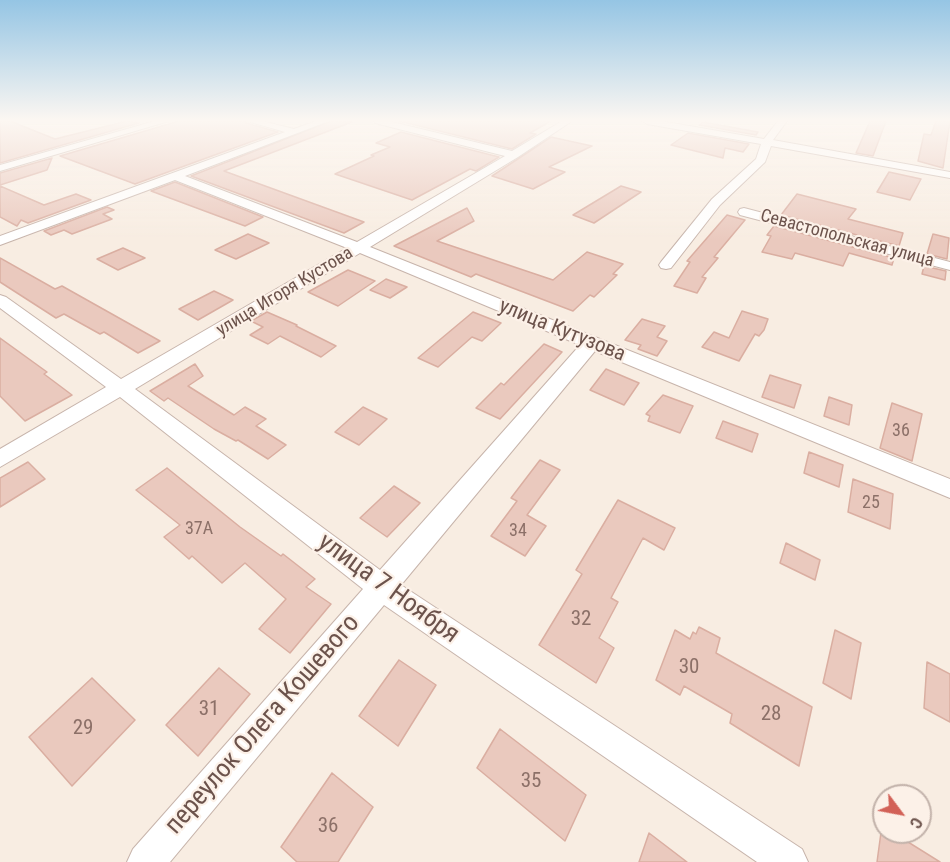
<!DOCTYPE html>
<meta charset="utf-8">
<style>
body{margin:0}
#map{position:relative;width:950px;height:862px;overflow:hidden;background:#f8ede2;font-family:"Roboto Condensed",sans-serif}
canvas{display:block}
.north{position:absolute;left:872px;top:784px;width:60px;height:60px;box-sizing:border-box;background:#fcf1e8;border:2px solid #c2b2aa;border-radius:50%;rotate:122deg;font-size:16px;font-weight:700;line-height:24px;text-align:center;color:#6c534c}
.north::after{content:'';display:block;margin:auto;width:21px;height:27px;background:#d26157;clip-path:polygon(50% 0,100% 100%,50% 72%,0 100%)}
</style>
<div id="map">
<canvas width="950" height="862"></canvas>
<div class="north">С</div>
</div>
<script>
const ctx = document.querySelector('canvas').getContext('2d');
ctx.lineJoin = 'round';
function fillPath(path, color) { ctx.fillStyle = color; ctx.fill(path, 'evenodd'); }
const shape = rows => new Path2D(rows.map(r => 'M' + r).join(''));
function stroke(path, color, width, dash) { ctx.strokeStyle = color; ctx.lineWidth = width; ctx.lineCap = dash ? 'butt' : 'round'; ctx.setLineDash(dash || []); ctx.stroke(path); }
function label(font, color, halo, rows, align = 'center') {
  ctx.font = font + ' "Roboto Condensed",sans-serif'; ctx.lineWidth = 4.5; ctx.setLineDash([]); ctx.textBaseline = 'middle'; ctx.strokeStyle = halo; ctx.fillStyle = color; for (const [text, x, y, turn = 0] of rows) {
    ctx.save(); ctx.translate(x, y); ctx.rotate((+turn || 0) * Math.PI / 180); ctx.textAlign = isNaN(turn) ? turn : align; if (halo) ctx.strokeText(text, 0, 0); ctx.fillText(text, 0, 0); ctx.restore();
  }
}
const building = shape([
 [0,121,10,121,55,139,127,121,139,123,0,163,0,121],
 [179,121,245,121,246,123,278,132,135,184,60,156,179,121],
 [331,121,352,122,224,171,364,222,344,233,191,176,331,121],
 [399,121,551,121,530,133,536,134,512,149,399,121],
 [870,121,886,121,873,156,856,153,870,121],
 [936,121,950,121,943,168,918,161,924,134,931,135,936,121],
 [703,122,758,132,756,135,699,125,703,122],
 [401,132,499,157,476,171,470,169,412,200,335,174,374,156,371,155,390,147,376,143,401,132],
 [688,133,749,144,743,152,725,148,723,158,671,145,688,133],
 [551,137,592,146,549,167,565,172,533,189,492,176,551,137],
 [52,158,47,170,0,185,0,173,52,158],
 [889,172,921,179,910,200,877,192,889,172],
 [175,182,263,217,245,226,151,191,175,182],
 [0,186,44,205,76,194,91,200,28,223,21,220,17,226,0,217,0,186],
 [621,186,641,192,594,223,573,215,621,186],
 [797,194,856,209,848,219,903,233,899,246,781,215,797,194],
 [107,207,114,210,103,214,112,219,72,234,64,230,51,235,44,231,107,207],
 [467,208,474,221,437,241,553,280,587,252,623,264,613,274,617,275,594,297,590,295,573,311,476,274,471,277,394,246,467,208],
 [727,215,745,220,714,257,718,258,702,277,706,278,697,293,674,286,690,262,687,261,727,215],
 [774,226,894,258,892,265,849,253,843,266,795,253,792,259,762,252,771,236,767,235,774,226],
 [248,234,269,243,236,259,215,250,248,234],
 [933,234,949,238,947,259,927,254,933,234],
 [123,248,145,258,118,270,97,259,123,248],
 [0,258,55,289,62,286,160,341,138,353,104,332,100,334,64,314,56,318,0,282,0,258],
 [924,266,946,271,945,280,922,274,924,266],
 [348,270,375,281,338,306,308,292,348,270],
 [386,279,407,287,390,298,370,290,386,279],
 [214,291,233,300,198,320,179,309,214,291],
 [742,311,768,319,764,330,759,336,755,334,739,361,702,347,714,332,729,338,742,311],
 [267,312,297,325,296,326,336,346,321,357,280,336,268,344,250,335,263,327,251,321,267,312],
 [473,312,501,323,482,341,472,337,438,367,418,358,473,312],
 [642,319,665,326,657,337,667,341,657,356,638,349,641,345,625,340,642,319],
 [0,338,47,372,44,374,72,395,25,421,0,396,0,338],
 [544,344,562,352,500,419,476,408,501,383,504,385,544,344],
 [195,364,203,376,188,386,234,415,245,407,266,419,256,426,286,445,268,459,238,440,236,441,214,429,168,398,164,401,150,391,195,364],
 [606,369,639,383,624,405,590,390,606,369],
 [770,375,801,385,794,408,762,397,770,375],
 [663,395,693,406,680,433,648,421,650,416,646,414,663,395],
 [829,397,852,405,849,425,824,416,829,397],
 [892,403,922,414,912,461,880,448,892,403],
 [363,407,387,419,359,445,335,432,363,407],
 [723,421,758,434,752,452,716,438,723,421],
 [809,452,843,465,839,487,804,473,809,452],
 [540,460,560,470,527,515,546,526,525,556,491,536,517,501,511,498,540,460],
 [28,462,45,479,0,507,0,478,28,462],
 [167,468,240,527,281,556,283,554,315,579,306,587,331,604,290,653,259,629,286,599,245,563,222,583,192,556,189,559,164,537,180,525,136,490,167,468],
 [853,479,893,494,890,529,848,512,853,479],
 [394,486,420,503,387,537,360,518,394,486],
 [618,500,675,528,664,550,643,538,611,598,618,602,599,638,614,648,596,683,539,645,582,574,576,570,618,500],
 [786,543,820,560,815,580,780,563,786,543],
 [699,627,720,638,716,653,812,707,799,766,730,723,732,714,684,686,680,695,656,680,675,630,690,639,693,632,696,634,699,627],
 [835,630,861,643,851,699,823,683,835,630],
 [399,660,436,685,398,746,359,716,399,660],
 [927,662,950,674,950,722,924,708,927,662],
 [219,668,250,694,198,756,166,725,219,668],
 [92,678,135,720,72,786,29,737,92,678],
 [500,729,586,795,565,841,477,768,500,729],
 [332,773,373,807,338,862,297,862,281,847,332,773],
 [882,825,884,832,892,832,940,862,877,862,882,825],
 [649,833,687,862,639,862,649,833]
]);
fillPath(building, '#eac9be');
stroke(building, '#daaea1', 1.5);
const minor = shape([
 [155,121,169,121,0,171,0,165,155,121],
 [247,121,262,121,294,129,316,121,329,121,185,176,357,242,505,156,375,123,374,121,388,121,512,151,562,121,572,121,518,157,370,247,950,479,950,498,595,351,401,585,802,849,808,862,757,862,384,605,170,862,127,862,133,849,363,589,120,397,0,467,0,449,106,387,0,308,0,295,6,297,121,379,347,248,175,180,0,245,0,236,285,132,247,121],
 [360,253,580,345,380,570,135,389,360,253],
 [642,121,661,121,764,139,778,121,787,121,773,140,950,172,950,178,771,146,765,162,720,205,671,268,666,269,661,268,659,265,661,262,712,199,756,159,761,144,647,124,642,121],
 [744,208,950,262,950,270,740,215,738,212,740,209,744,208]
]);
stroke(minor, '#c7b4ab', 2);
fillPath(minor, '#fff');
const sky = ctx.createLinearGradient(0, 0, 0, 241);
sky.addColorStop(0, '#95c5e4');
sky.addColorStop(0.5, '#fcf7f2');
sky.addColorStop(1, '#fcf7f200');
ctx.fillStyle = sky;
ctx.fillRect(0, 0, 950, 241);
label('18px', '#6c534c', '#fcf1e8', [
 ["Севастопольская улица",847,239,15],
 ["улица Игоря Кустова",285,292,-31]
]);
label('18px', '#8c7068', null, [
 ["36",901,431],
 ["25",871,503],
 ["37А",199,529],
 ["34",518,531]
]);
label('21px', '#6c534c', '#fcf1e8', [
 ["улица Кутузова",562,331,22]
]);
label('21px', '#8c7068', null, [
 ["32",581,620],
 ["30",689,668],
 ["31",209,710],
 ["28",771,715],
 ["29",83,729],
 ["35",531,782],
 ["36",328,827]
]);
label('26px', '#6c534c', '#fcf1e8', [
 ["улица 7 Ноября",388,589,36],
 ["переулок Олега Кошевого",263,725,-49]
]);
</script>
